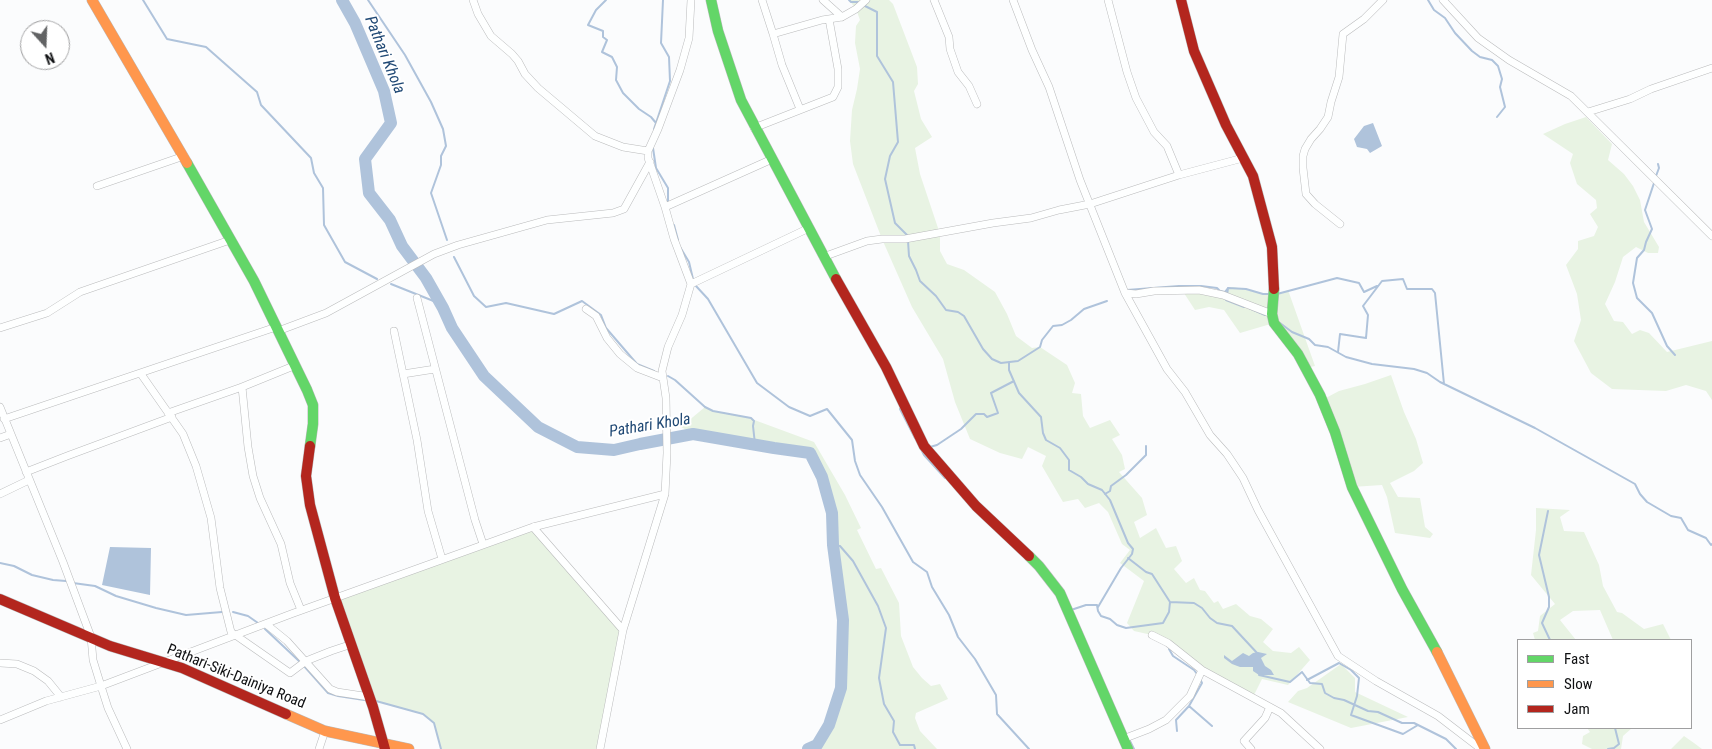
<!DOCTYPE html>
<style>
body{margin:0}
#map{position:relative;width:1712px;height:749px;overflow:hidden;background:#fbfcfd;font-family:"Roboto Condensed",sans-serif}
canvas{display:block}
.legend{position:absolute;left:1517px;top:639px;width:175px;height:90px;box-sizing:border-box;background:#fff;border:1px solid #9f9fa0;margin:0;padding:6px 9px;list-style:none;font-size:15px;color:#0f1012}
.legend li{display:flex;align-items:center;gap:10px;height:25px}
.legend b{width:25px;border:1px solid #9f9fa0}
.north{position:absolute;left:20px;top:20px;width:50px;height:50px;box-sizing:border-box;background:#fff;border:1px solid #9f9fa0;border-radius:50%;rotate:160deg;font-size:14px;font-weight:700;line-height:20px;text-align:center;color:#0f1012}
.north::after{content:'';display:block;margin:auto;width:18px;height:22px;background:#626364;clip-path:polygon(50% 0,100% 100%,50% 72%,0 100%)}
</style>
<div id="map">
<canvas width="1712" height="749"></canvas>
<ul class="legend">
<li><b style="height:6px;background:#63d668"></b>Fast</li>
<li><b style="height:6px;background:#ff974d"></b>Slow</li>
<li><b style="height:6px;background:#b3261e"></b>Jam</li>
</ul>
<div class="north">N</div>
</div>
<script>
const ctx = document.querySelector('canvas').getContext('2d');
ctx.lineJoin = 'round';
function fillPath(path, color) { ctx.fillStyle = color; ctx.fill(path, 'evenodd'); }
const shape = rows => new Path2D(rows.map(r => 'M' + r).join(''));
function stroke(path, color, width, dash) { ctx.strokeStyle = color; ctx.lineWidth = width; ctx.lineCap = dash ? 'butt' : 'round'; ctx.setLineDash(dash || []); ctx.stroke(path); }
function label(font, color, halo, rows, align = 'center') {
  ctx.font = font + ' "Roboto Condensed",sans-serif'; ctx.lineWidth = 4; ctx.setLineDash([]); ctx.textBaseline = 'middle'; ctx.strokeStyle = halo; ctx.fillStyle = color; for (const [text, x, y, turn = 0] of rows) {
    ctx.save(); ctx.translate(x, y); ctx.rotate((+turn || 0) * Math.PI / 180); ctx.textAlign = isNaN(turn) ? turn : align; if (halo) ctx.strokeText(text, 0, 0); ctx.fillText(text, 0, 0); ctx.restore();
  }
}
fillPath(shape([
 [849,0,889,0,893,4,917,67,918,84,914,91,921,119,932,137,915,148,920,174,940,234,940,251,947,264,964,270,995,292,1007,314,1016,336,1032,348,1040,347,1067,365,1075,383,1072,393,1081,394,1083,416,1090,428,1110,420,1120,435,1112,439,1122,455,1125,469,1119,472,1142,498,1147,515,1134,522,1140,538,1156,528,1166,548,1176,546,1182,561,1174,569,1186,583,1194,578,1200,590,1205,591,1214,603,1218,601,1223,609,1236,604,1250,616,1261,619,1273,629,1263,642,1273,651,1291,653,1299,647,1310,660,1288,685,1262,679,1253,697,1227,683,1152,635,1134,631,1127,623,1144,581,1120,563,1130,550,1122,544,1108,512,1099,503,1085,508,1078,499,1063,502,1042,466,1046,456,1028,447,1022,459,1000,453,970,439,955,402,943,359,912,307,882,239,853,164,850,141,852,110,857,89,860,69,855,43,856,26,860,20,856,9],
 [1586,117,1612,144,1608,160,1624,174,1633,186,1640,200,1644,222,1659,247,1658,253,1648,253,1636,247,1623,257,1615,282,1605,304,1614,321,1623,322,1632,334,1640,330,1649,333,1667,352,1712,341,1712,400,1706,391,1686,385,1666,391,1612,389,1591,373,1574,341,1581,320,1577,294,1566,265,1578,249,1578,241,1594,236,1598,227,1590,214,1597,208,1596,200,1577,184,1570,163,1573,154,1543,134,1565,124],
 [1234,287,1263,294,1278,294,1288,290,1315,366,1306,368,1274,323,1240,333,1224,310,1209,307,1195,310,1182,290,1227,296,1228,288],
 [1391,375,1404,412,1416,439,1423,463,1414,471,1390,483,1398,497,1420,498,1425,527,1433,534,1430,538,1395,533,1387,497,1382,485,1352,487,1322,400,1339,391,1365,384],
 [705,407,713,411,749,418,814,442,845,495,861,528,857,530,876,569,881,568,899,603,901,636,913,667,922,678,931,686,940,684,948,699,916,713,915,718,920,731,937,749,808,749,817,745,829,725,841,688,843,620,833,545,832,513,822,477,810,453,774,448,694,434,681,427],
 [1536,508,1570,510,1560,517,1564,531,1584,532,1599,565,1603,586,1617,612,1622,613,1644,629,1663,624,1671,640,1613,640,1600,610,1573,611,1560,620,1576,640,1535,640,1533,633,1538,631,1540,616,1555,604,1531,575,1536,530],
 [533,527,623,630,600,749,441,749,434,723,423,714,374,700,335,598],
 [1341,664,1355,678,1355,692,1408,717,1351,728,1288,702,1298,691,1307,688],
 [1587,728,1632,728,1623,736,1621,749,1592,749,1582,744,1583,736,1590,732],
 [1684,736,1694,743,1702,749,1671,749]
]), '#e8f3e3');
fillPath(shape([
 [1373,123,1382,146,1370,153,1367,149,1357,147,1354,139,1364,126],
 [110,547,151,548,150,595,102,585],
 [1258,652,1267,654,1261,658,1265,666,1271,670,1274,675,1259,675,1253,671,1253,667,1240,667,1232,664,1224,658,1224,655,1232,661,1243,653,1249,656,1253,653]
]), '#afc3db');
stroke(shape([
 [143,0,167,39,206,47,257,92,261,105,311,158,314,173,323,188,324,225,345,262,377,279],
 [368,0,405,55,431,102,443,129,446,146,441,156,441,165,431,193,447,240],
 [606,0,596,10,588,25,603,31,603,37,607,40,602,52,612,57,617,67,616,80,623,93,639,109,651,117,656,123],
 [849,0,851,2,858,2],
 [1428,0,1434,10,1445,18,1455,33,1472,51,1480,57,1492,60,1498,66,1502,79,1500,87,1505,107,1497,117],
 [865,6,877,12,877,56,893,82,898,142,890,156,885,179,895,223,908,236],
 [654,129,670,81,669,57,661,43,663,0],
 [653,148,656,168,668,188,668,202],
 [1656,176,1659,168,1658,164],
 [1654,183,1645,210,1652,229,1646,242,1644,250,1637,258,1633,283,1637,298,1652,313,1667,346,1675,355],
 [674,225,678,240],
 [908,241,909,256,916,270,920,281,936,296,946,310,958,312,964,316,983,349,992,359,1001,363,1018,361,1040,347,1042,340,1053,326,1062,325,1071,320,1084,309,1107,301],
 [680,247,689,262,693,279],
 [454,257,474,296,486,307,506,303,554,314,582,301,601,315,606,328,637,364,654,371],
 [391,284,441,304],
 [696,286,708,299,757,383,789,407,810,416,827,409,852,440,855,461,860,475,882,507,913,562,927,572,932,587,949,615,958,637,975,659,996,695,997,714,1029,749],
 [1228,288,1246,289,1263,294,1269,294],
 [1127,290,1179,286,1201,286,1217,288,1220,291,1225,292,1228,288,1227,295],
 [1277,294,1337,278,1359,283,1364,292,1377,286],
 [1226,300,1244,307],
 [1249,308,1265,315],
 [1280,323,1292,332,1309,339,1315,345,1328,347,1346,357,1372,364,1414,369,1427,373,1440,382,1535,428,1635,484,1640,494,1647,502,1671,516,1681,518,1688,530,1706,538,1711,545,1712,544],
 [1338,352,1340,334,1366,338,1368,315,1363,306,1382,281,1403,279,1407,289,1432,289,1435,293,1444,384],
 [1009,363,1009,370,1019,393,1041,417,1043,433,1046,440,1060,448,1069,460,1069,470,1081,477,1088,484,1102,490,1110,500,1128,543,1133,549,1132,554,1121,568,1098,607],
 [668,376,675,380,705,407,713,411,751,418,754,421,753,426,755,444],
 [900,409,915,438],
 [930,447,937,445,961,429,976,414,984,414,987,417,998,413,991,393,1014,381],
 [921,449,924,455,945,478],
 [1105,494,1110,491,1111,486,1126,475,1146,455,1146,446],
 [1548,511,1539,555,1549,597,1549,607,1542,623,1550,640],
 [833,545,840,546,853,561,878,606,886,628,879,678,884,704,894,721,893,732,900,745,914,745,915,749],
 [1128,558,1146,572,1152,574,1170,602,1194,603,1202,608,1210,618,1217,623,1232,626,1258,654],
 [0,563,14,566,32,575,53,580,66,581],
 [73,583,95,586,116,596,156,608,186,615,222,612],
 [1071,610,1086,605,1097,605,1098,611,1101,616,1110,619,1117,625,1126,628,1163,623,1169,612,1170,602],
 [233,612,248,616,258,623],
 [265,629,299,661],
 [1169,649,1173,656,1194,670,1197,674],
 [304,666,328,693,338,696,364,700],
 [1259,675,1290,682,1302,672,1310,683,1322,684,1325,693,1334,698,1344,700,1368,711,1378,712,1402,723,1414,723,1446,739,1456,749],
 [1307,680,1339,663,1351,670,1359,678,1357,696,1351,715,1403,734,1418,725],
 [376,701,423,714,434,723,441,749],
 [1189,706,1202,683,1200,679],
 [1177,731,1176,720,1189,706,1212,726],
 [1129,739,1134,749],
 [1608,749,1614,748,1619,744,1615,728]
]), '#afc3db', 2);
stroke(shape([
 [342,0,355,23,384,91,391,123,365,159,369,193,390,220,402,246,426,278,443,308,452,328,484,376,538,427,577,447,614,450,640,444,693,434,774,448,810,453,822,477,832,513,833,545,843,620,841,688,829,725,817,745,808,749]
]), '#afc3db', 12);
const street = shape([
 [473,0,478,14,491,36,512,54,518,61,525,74,538,88,595,136,623,147,648,151],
 [762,0,773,34,822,20,842,17,856,9,866,0],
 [823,0,842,17],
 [934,0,949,37,950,49,958,72,969,86,977,104],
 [1013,0,1032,50,1049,87,1080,180,1125,293,1136,294,1154,291,1199,290,1223,295,1272,314],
 [1108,0,1127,72,1136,98,1154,132,1167,146,1179,175],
 [1443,0,1478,38,1509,60,1571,96,1712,236],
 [773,34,782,65,800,109],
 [1588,112,1630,99,1651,89,1712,68],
 [754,128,833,97,838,87,838,69,829,19],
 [97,186,184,156],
 [665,207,770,160],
 [1340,224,1315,204,1306,194,1303,168,1303,156,1305,149,1311,139,1320,129,1328,117,1331,102,1339,77,1343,34,1364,19,1383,0],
 [823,257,867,241,882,239,905,239,993,223,1031,218,1059,210,1090,204,1179,175,1243,158],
 [691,284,807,229],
 [1125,293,1167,369,1185,392,1210,435,1227,454,1243,478,1258,510,1338,656,1376,681,1438,716,1481,749],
 [417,298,475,520,483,544],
 [586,309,596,316,607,338,620,354,637,368,663,378],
 [0,328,47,313,80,292,230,240],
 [278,331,326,313,434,254,458,245,547,220,613,213,624,209,650,162],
 [394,331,417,440,428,511,442,559],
 [141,374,183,434,196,466,211,518,220,588,231,632,290,673,306,661,331,651,352,644],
 [403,374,435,369],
 [242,387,248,447,253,476,260,498,281,544,290,583,301,610],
 [0,407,63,562,91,637,93,660,101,686,108,708,127,749],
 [168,413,242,387,296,365],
 [4,419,276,327],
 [0,438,11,434],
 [26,472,67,456,172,417],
 [0,494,29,480],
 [533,527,623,630],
 [266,624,287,641,330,689,337,692,370,697],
 [1152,635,1168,643,1202,670,1281,713,1320,749],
 [0,663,17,664,34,671,48,681,61,697],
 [0,720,46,701,101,686,291,614,533,527,665,494],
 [1123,739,1149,729,1166,720,1190,696,1202,670],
 [319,749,325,731],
 [600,749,623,630,665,494,667,453,666,398,662,371,668,347,682,315,691,284,674,239,665,207,648,158,648,151,658,129,680,70,689,38,691,0],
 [1251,749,1244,741,1265,718,1270,707]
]);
const fast = shape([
 [711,0,718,31,741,100,836,279],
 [187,163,254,281,307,390,313,405,313,424,310,446],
 [1274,289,1272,314,1274,323,1298,354,1320,395,1335,432,1352,487,1402,589,1437,652],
 [1029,556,1039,566,1060,593,1128,749]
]);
const slow = shape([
 [92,0,187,163],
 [1437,652,1485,749],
 [286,714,325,731,409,749]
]);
const jam = shape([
 [1181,0,1194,51,1226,125,1253,176,1272,247,1274,289],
 [836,279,886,367,924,446,976,506,1029,556],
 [310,446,306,476,310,505,335,598,373,707,385,749],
 [0,599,110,646,182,668,286,714]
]);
stroke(street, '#babbbc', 8);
stroke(fast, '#babbbc', 11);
stroke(slow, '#babbbc', 11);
stroke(jam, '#babbbc', 11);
stroke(street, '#feffff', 7);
stroke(fast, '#63d668', 10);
stroke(slow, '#ff974d', 10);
stroke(jam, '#b3261e', 10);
label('15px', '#0f1012', '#fff', [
 ["Pathari-Siki-Dainiya Road",236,677,22]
]);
label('italic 16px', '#1f4874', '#fff', [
 ["Pathari Khola",384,55,68],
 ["Pathari Khola",650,426,-9]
]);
</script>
